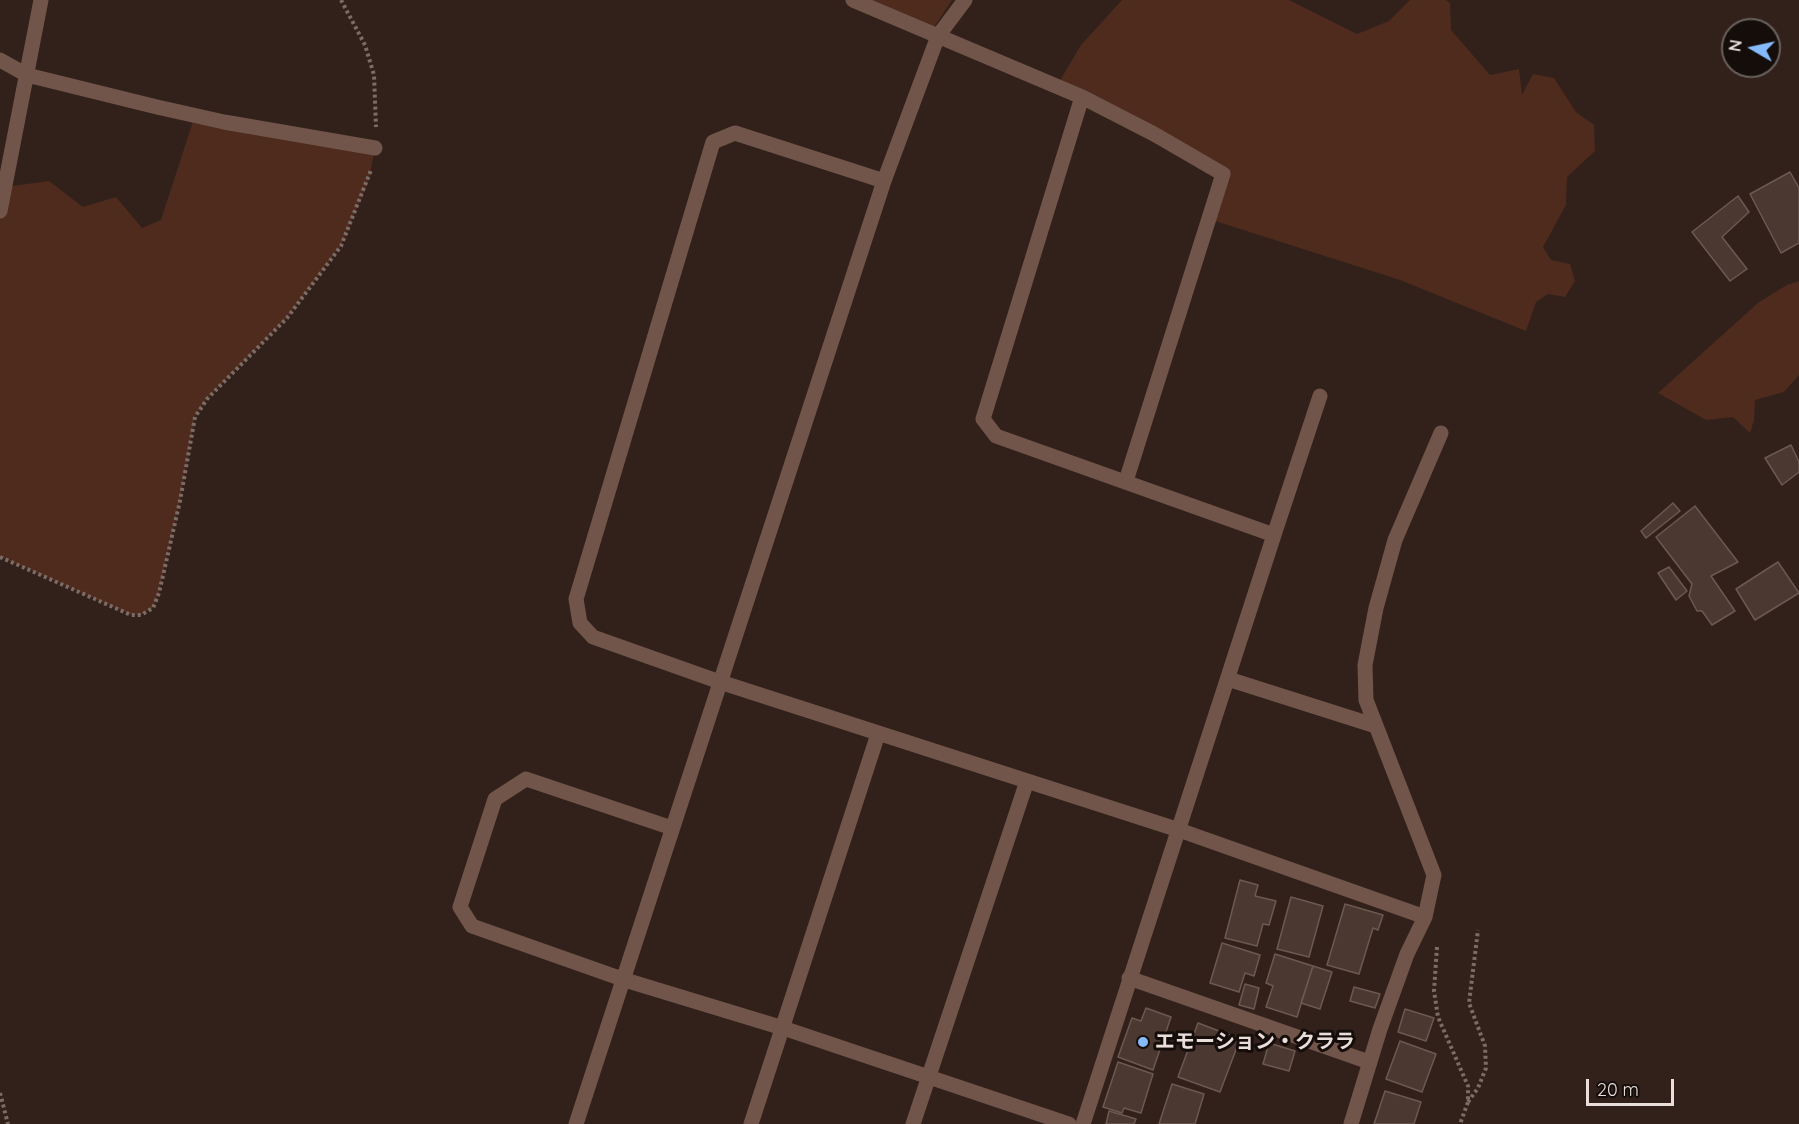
<!DOCTYPE html>
<meta charset="utf-8">
<style>
body{margin:0}
#map{position:relative;width:1799px;height:1124px;overflow:hidden;background:#32211b;font-family:Quicksand,sans-serif}
canvas{display:block}
.north{position:absolute;left:1721px;top:18px;width:60px;height:60px;box-sizing:border-box;background:#140d0a;border:2px solid #6a615d;border-radius:50%;rotate:279deg;font-size:16px;font-weight:700;line-height:24px;text-align:center;color:#eadeda}
.north::after{content:'';display:block;margin:auto;width:21px;height:27px;background:#86bbfb;clip-path:polygon(50% 0,100% 100%,50% 72%,0 100%)}
.scale{position:absolute;left:1586px;top:1079px;width:88px;height:27px;box-sizing:border-box;border:3px solid #eadeda;border-top:0;padding-left:8px;font-size:18px;line-height:21px;white-space:nowrap;color:#eadeda;-webkit-text-stroke:4px #140d0a;paint-order:stroke}
</style>
<div id="map">
<canvas width="1799" height="1124"></canvas>
<div class="north">N</div>
<div class="scale">20 m</div>
</div>
<script>
const ctx = document.querySelector('canvas').getContext('2d');
ctx.lineJoin = 'round';
function fillPath(path, color) { ctx.fillStyle = color; ctx.fill(path, 'evenodd'); }
const shape = rows => new Path2D(rows.map(r => 'M' + r).join(''));
function stroke(path, color, width, dash) { ctx.strokeStyle = color; ctx.lineWidth = width; ctx.lineCap = dash ? 'butt' : 'round'; ctx.setLineDash(dash || []); ctx.stroke(path); }
function label(font, color, halo, rows, align = 'center') {
  ctx.font = font + ' Quicksand,"Noto Sans JP",sans-serif'; ctx.lineWidth = 6; ctx.setLineDash([]); ctx.textBaseline = 'middle'; ctx.strokeStyle = halo; ctx.fillStyle = color; for (const [text, x, y, turn = 0] of rows) {
    ctx.save(); ctx.translate(x, y); ctx.rotate((+turn || 0) * Math.PI / 180); ctx.textAlign = isNaN(turn) ? turn : align; if (halo) ctx.strokeText(text, 0, 0); ctx.fillText(text, 0, 0); ctx.restore();
  }
}
fillPath(shape([
 [853,0,952,0,934,27],
 [1122,0,1289,0,1357,34,1389,21,1410,0,1446,0,1450,3,1451,30,1490,75,1519,69,1522,95,1533,74,1554,78,1576,112,1594,125,1595,151,1567,177,1566,205,1543,247,1551,260,1570,264,1575,281,1565,297,1548,294,1536,302,1526,331,1400,280,1209,219,1223,174,1056,87,1081,45],
 [195,115,375,148,369,179,341,246,287,318,207,399,195,417,180,501,159,593,153,608,141,615,131,615,0,557,0,211,5,187,49,181,83,207,116,197,142,228,161,220],
 [1799,281,1799,375,1784,392,1755,400,1754,420,1750,433,1733,417,1706,420,1658,393,1759,302,1787,285]
]), '#4e2b1c');
const building = shape([
 [1790,172,1799,188,1799,243,1781,253,1750,194,1790,172],
 [1738,196,1749,212,1722,237,1747,269,1730,281,1692,232,1738,196],
 [1791,445,1799,462,1799,472,1782,485,1765,458,1791,445],
 [1673,503,1680,511,1646,538,1641,531,1673,503],
 [1695,506,1738,562,1711,576,1735,611,1712,625,1702,611,1697,611,1689,596,1692,584,1656,537,1695,506],
 [1778,562,1799,593,1755,620,1736,589,1778,562],
 [1669,567,1687,591,1676,600,1658,573,1669,567],
 [1240,880,1258,885,1255,896,1276,901,1269,925,1263,924,1257,946,1225,938,1240,880],
 [1291,897,1323,906,1309,957,1277,949,1291,897],
 [1345,904,1383,915,1378,930,1373,928,1359,974,1327,965,1345,904],
 [1222,943,1260,955,1254,976,1245,973,1239,992,1210,983,1222,943],
 [1275,954,1313,966,1297,1017,1266,1007,1273,986,1266,983,1275,954],
 [1313,966,1332,972,1320,1009,1301,1003,1313,966],
 [1245,984,1259,988,1254,1009,1239,1005,1245,984],
 [1354,987,1380,994,1375,1008,1350,1001,1354,987],
 [1146,1008,1171,1017,1153,1070,1118,1057,1132,1018,1141,1021,1146,1008],
 [1405,1009,1434,1018,1426,1041,1398,1032,1405,1009],
 [1198,1023,1240,1039,1220,1092,1178,1077,1198,1023],
 [1400,1041,1436,1054,1422,1092,1386,1079,1400,1041],
 [1269,1043,1295,1051,1289,1071,1263,1064,1269,1043],
 [1118,1062,1153,1074,1141,1113,1124,1108,1122,1113,1103,1107,1118,1062],
 [1172,1084,1204,1094,1195,1124,1159,1124,1172,1084],
 [1385,1091,1421,1102,1414,1124,1374,1124,1385,1091],
 [1109,1111,1136,1119,1134,1124,1106,1124,1109,1111]
]);
fillPath(building, '#4a3831');
stroke(building, '#6c5951', 1.5);
stroke(shape([
 [341,0,365,45,374,75,376,127],
 [0,557,131,615,141,615,153,608,159,593,180,501,195,417,207,399,287,318,341,246,371,170],
 [1437,947,1434,991,1438,1017,1468,1086,1468,1102,1460,1124],
 [0,1093,8,1124],
 [1468,1102,1478,1088,1486,1068,1485,1046,1469,1003,1478,930]
]), '#7b6c67', 4, [3, 3]);
stroke(shape([
 [853,0,1082,97,1154,134,1223,174,1126,481],
 [0,60,27,75,157,107,224,122,375,148],
 [1082,97,983,419,996,436,1274,535,1083,1124],
 [884,181,735,133,713,142,576,599,580,623,593,637,720,682,1179,830,1425,917,1407,954,1380,1029,1351,1124],
 [0,211,41,0],
 [1274,535,1320,396],
 [1228,679,1376,726],
 [672,828,526,779,495,799,460,907,472,926,625,980,783,1028,1069,1124],
 [1425,917,1434,875,1366,700,1365,665,1376,608,1395,540,1441,433],
 [1129,978,1369,1062],
 [576,1124,884,181,938,36,965,0],
 [751,1124,878,734],
 [913,1124,1027,781]
]), '#71554a', 15);
for (const [x, y, r, color] of [
 [1143,1042,6,"#86bbfb"]
]) { const dot = new Path2D(); dot.arc(x, y, r, 0, 2 * Math.PI); ctx.fillStyle = color; ctx.fill(dot); stroke(dot, '#140d0a', 2); }
label('bold 20px', '#eadeda', '#140d0a', [
 ["エモーション・クララ",1155,1042]
], 'left');
</script>
